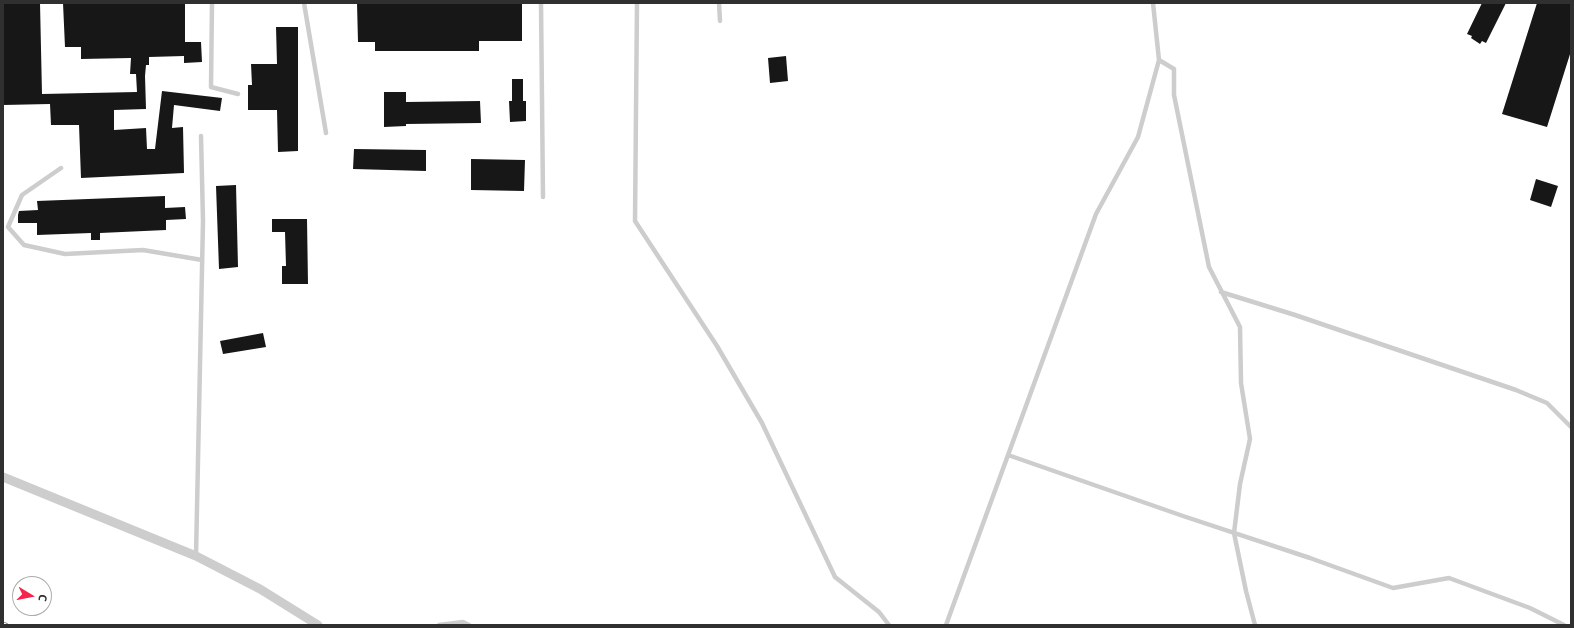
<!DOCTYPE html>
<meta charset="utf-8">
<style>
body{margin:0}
#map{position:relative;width:1574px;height:628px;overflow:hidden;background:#fff;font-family:"Open Sans",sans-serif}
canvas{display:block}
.frame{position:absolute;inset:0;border:4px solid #303030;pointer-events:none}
.north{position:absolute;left:12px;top:576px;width:40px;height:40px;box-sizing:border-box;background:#fff;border:1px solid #acacac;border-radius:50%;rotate:100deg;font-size:11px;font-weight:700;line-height:16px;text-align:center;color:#303030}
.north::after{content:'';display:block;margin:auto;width:14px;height:18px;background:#f6234c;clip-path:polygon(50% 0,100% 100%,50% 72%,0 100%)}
</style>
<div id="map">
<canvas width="1574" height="628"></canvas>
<div class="frame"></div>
<div class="north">С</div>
</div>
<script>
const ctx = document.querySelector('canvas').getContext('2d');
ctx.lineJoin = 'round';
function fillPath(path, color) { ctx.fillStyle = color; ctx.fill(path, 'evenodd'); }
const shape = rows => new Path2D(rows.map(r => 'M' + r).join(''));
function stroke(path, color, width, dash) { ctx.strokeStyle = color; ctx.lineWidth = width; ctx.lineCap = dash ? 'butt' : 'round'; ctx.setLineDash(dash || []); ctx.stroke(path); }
fillPath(shape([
 [3,3,40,3,42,94,137,92,136,74,130,74,131,58,81,59,81,47,65,47,63,3,185,3,185,42,201,42,202,62,184,63,184,56,149,57,149,65,146,65,145,76,146,109,114,110,114,130,146,128,147,149,155,149,162,91,222,98,220,111,174,105,172,128,183,127,184,173,81,178,79,125,51,125,50,104,3,105],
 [357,3,522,3,522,41,479,41,479,51,375,51,375,42,358,42],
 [1482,3,1506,3,1486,43,1482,41,1480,44,1471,38,1472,36,1467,34],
 [1537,3,1571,3,1571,51,1547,127,1502,114],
 [276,27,298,27,298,151,278,152,277,110,248,110,248,85,252,85,251,64,277,64],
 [786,56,788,81,770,83,768,58],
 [512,79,523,79,523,101,526,101,526,121,510,122,509,101,512,101],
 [384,92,406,92,406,102,480,101,481,123,406,124,406,126,384,127],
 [354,149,426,150,426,171,353,169],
 [471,159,525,160,524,191,471,190],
 [1536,179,1558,186,1551,207,1530,200],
 [236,185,238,267,219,269,216,186],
 [165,196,165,208,185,207,186,219,166,220,166,230,100,233,100,240,91,240,91,233,37,235,37,223,18,223,18,215,19,211,38,210,37,201],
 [272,219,307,219,308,284,282,284,282,266,286,266,285,232,272,232],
 [263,333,266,347,223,354,220,341]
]), '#171717');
stroke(shape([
 [212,3,211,87,238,94],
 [304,3,326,133],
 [541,3,543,197],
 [637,3,635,221,717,346,762,423,835,577,879,612,889,625],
 [719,3,720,21],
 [1159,60,1174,69,1174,95,1209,267,1240,327,1241,383,1250,439,1240,484,1234,533,1246,591,1255,625],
 [61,168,22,195,8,227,24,245,65,254,143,250,202,260],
 [1221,292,1295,315,1516,390,1547,403,1571,427],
 [1008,455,1183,516,1310,558,1393,588,1449,578,1530,608,1564,625],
 [196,556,203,221,201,136],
 [439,625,463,622,469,625],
 [946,625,1096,214,1138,137,1159,60,1153,3]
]), '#cdcdcd', 4.5);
stroke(shape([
 [3,477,196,556,260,589,318,625]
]), '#cdcdcd', 9);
const rail = shape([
 [3,624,6,625]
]);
stroke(rail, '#858585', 4.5);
stroke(rail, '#fff', 3, [9]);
</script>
